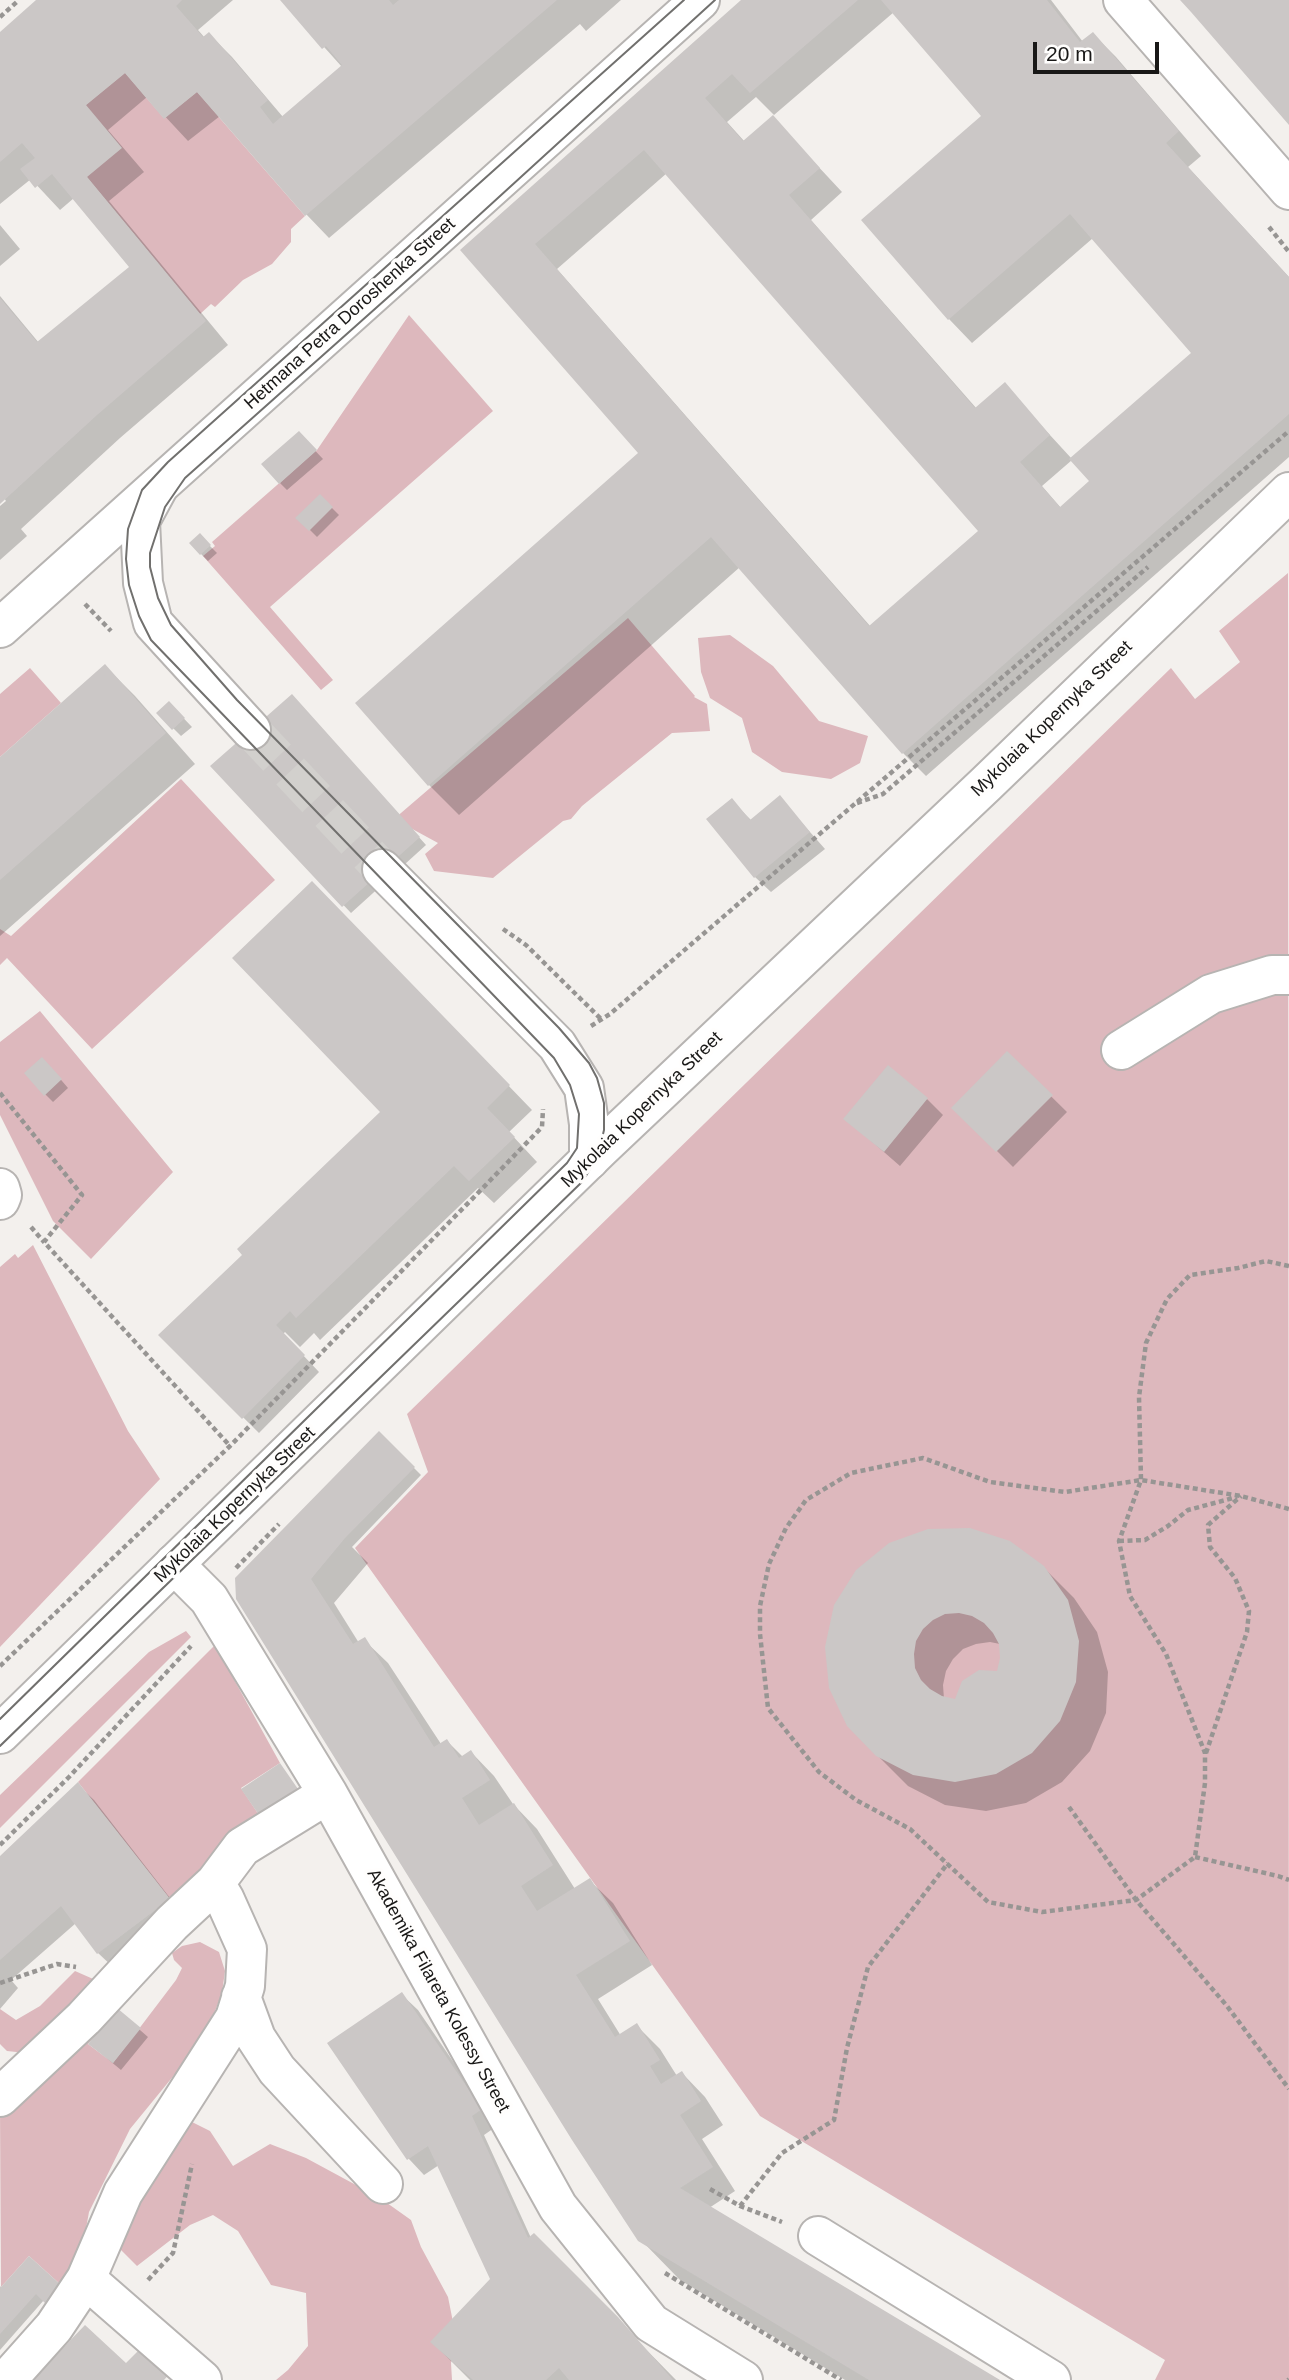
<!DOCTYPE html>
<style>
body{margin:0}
#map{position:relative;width:1289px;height:2380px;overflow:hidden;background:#f3f0ed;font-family:Arial,sans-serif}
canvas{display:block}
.scale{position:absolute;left:1033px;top:42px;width:126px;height:32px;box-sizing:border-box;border:4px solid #191817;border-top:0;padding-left:9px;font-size:21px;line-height:24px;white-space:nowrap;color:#191817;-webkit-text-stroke:5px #fffefd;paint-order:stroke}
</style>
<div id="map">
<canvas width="1289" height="2380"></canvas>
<div class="scale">20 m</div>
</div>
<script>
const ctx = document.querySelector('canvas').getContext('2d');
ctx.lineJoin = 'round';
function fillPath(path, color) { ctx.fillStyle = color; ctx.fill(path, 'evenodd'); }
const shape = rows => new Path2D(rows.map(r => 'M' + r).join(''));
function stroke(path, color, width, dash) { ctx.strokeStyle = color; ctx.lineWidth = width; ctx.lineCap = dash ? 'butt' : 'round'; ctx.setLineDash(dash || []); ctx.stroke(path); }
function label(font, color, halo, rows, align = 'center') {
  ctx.font = font + ' Arial,sans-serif'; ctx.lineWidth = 7; ctx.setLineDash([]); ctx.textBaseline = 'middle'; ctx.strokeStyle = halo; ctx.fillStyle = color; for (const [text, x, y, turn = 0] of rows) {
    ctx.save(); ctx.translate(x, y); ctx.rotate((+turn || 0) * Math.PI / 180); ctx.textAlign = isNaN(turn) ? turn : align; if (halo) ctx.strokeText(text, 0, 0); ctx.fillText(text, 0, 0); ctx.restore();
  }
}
fillPath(shape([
 [125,73,164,118,197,92,305,216,291,229,291,242,272,264,243,280,215,307,211,304,200,314,87,177,86,105],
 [409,315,493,411,270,607,333,680,321,690,203,556,215,546,212,542,317,450],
 [1288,573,1289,2380,1155,2380,1165,2360,760,2116,355,1548,428,1472,407,1414,1171,668,1195,699,1240,662,1219,631],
 [628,618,695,696,694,697,707,704,710,731,672,733,582,806,571,819,563,821,493,878,434,871,425,854,438,843,394,819],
 [730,635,773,666,819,721,868,736,860,763,831,779,782,772,752,752,742,718,710,698,701,672,698,638],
 [30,668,61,703,0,757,0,694],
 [181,779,275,880,92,1049,7,958,0,965,0,929,11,936],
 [40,1011,173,1172,91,1259,53,1221,0,1115,0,1042],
 [33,1245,128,1431,160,1479,0,1647,0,1267,15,1254,18,1258],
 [186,1631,191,1637,0,1828,0,1795,149,1652],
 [215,1645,280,1763,241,1788,259,1815,170,1899,78,1782],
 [200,1942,219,1952,225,1971,222,1993,212,2019,184,2063,130,2129,89,2212,83,2245,61,2285,29,2256,1,2287,0,2108,117,2008,88,2044,113,2063,176,1980,182,1968,174,1960,172,1953,182,1946],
 [75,1971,100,1982,26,2053,7,2051,0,2044,0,2009,16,2020,40,2006],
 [180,2116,210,2131,233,2166,270,2144,306,2158,380,2198,411,2220,421,2247,448,2297,456,2337,451,2363,452,2380,276,2380,288,2370,308,2346,306,2293,271,2285,238,2231,213,2215,190,2225,137,2266,116,2245]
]), '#ddb8bd');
fillPath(shape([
 [39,0,233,0,198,30,205,38,209,34,232,57,283,117,342,67,282,0,621,0,586,31,580,24,329,238,306,214,220,116,188,141,147,97,108,130,144,172,109,201,228,345,120,438,21,529,27,536,0,560,0,506,6,501,4,498,0,502,0,296,39,343,131,267,74,198,60,210,31,179,0,204,0,34],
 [744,0,1051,0,1083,42,1093,34,1116,57,1201,156,1188,167,1289,277,1289,457,926,776,903,753,740,567,459,815,429,785,357,703,641,453,463,250],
 [894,12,984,116,863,220,949,319,972,343,1093,238,1194,353,1072,459,1004,385,977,409,811,220,842,192,773,118,745,142,727,122,756,97,774,115],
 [667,173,980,531,871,627,557,269],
 [1072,460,1092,481,1061,508,1042,486],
 [0,225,20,249,0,266],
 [306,441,323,459,287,490,280,483],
 [320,496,339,515,317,537,298,518],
 [200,536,217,553,208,561,201,554],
 [105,666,135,696,195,764,0,936,0,759],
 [169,703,192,727,181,736,158,713],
 [299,703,426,845,351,913,212,766],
 [780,798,825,849,771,892,755,877,732,801,752,821],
 [335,906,532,1110,509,1132,537,1162,494,1203,478,1188,320,1340,314,1333,300,1347,285,1332,283,1334,319,1372,259,1433,160,1335,226,1273,383,1112],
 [1007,1053,1067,1112,1013,1167,954,1108],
 [50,1067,68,1088,53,1102,45,1094],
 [927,1099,943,1115,900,1166,846,1119],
 [379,1433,421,1475,352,1547,368,1563,334,1603,359,1643,364,1640,388,1663,441,1744,447,1741,463,1757,471,1752,494,1776,513,1804,537,1829,575,1889,589,1880,613,1903,652,1965,598,1999,621,2036,637,2026,660,2049,677,2076,682,2073,705,2097,723,2125,702,2139,735,2191,709,2208,996,2380,845,2380,680,2280,640,2239,238,1598],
 [1043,1567,1074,1598,1097,1632,1108,1672,1106,1713,1090,1751,1062,1782,1026,1803,986,1811,945,1805,908,1786,877,1755,826,1647],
 [990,1642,1000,1644,1002,1658,999,1673,957,1701,944,1699,943,1685,946,1671,953,1659,963,1649,976,1644],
 [78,1785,94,1800,184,1916,114,1968,98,1953,76,1923,11,1980,18,1988,0,2009,0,1858],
 [402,1995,418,2010,497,2126,484,2135,531,2238,534,2235,676,2380,470,2380,432,2342,492,2279,439,2165,424,2175,409,2159,330,2043],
 [117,2010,148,2037,121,2070,98,2051],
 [60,2286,54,2309,44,2300,0,2350,0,2288]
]), '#0003');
fillPath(shape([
 [36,0,182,0,176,6,203,37,209,32,268,100,260,107,273,124,342,65,326,46,322,49,280,0,389,0,393,5,399,0,557,0,305,216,197,92,164,119,125,73,86,105,122,148,87,177,206,321,97,415,0,504,0,298,37,342,129,267,52,174,35,188,20,169,35,158,22,143,0,162,0,32],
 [741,0,858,0,750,93,732,74,705,98,743,141,773,115,820,168,789,195,975,408,1005,382,1050,435,1020,462,1060,507,1089,481,1069,459,1191,353,1070,214,948,320,861,220,981,116,881,0,1047,0,1080,42,1093,32,1179,131,1166,143,1289,277,1289,414,902,754,711,537,428,786,355,703,638,453,460,250],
 [644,150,978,531,869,626,535,244],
 [1180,0,1289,0,1289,125,1191,12],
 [299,431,317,450,279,484,261,464],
 [320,494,333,507,309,531,295,518],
 [200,533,211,545,200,555,189,543],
 [105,664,166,733,0,880,0,757],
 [292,694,420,837,342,907,210,766],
 [169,701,185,718,172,730,156,713],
 [780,795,810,832,754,878,706,819,732,798,750,820],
 [312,881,510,1085,487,1108,515,1137,469,1181,454,1166,296,1318,290,1311,276,1325,305,1355,242,1419,158,1335,242,1255,237,1249,380,1112,232,958],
 [1007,1051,1053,1095,996,1152,951,1108],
 [42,1057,62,1079,44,1096,24,1073],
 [888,1065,928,1098,884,1152,843,1119],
 [379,1431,415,1467,345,1538,311,1579,353,1644,365,1637,434,1747,447,1739,459,1758,471,1750,490,1780,462,1798,479,1825,514,1803,553,1865,521,1886,537,1911,590,1878,630,1941,576,1975,615,2037,637,2023,660,2060,650,2066,661,2084,682,2071,701,2101,680,2115,713,2167,680,2188,1000,2380,869,2380,638,2241,572,2140,236,1599,235,1578],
 [970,1528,1010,1541,1044,1566,1068,1600,1079,1641,1076,1682,1060,1721,1032,1753,996,1774,955,1782,913,1775,876,1756,847,1726,829,1688,825,1647,834,1605,856,1570,889,1543,928,1529],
 [959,1613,972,1616,984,1623,993,1633,999,1644,1000,1658,997,1671,979,1670,962,1681,955,1699,942,1696,930,1689,921,1680,915,1668,914,1654,916,1641,923,1629,933,1620,945,1614],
 [280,1763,298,1789,259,1815,241,1789],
 [78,1782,170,1899,97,1954,61,1906,0,1960,0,1856],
 [402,1992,482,2109,472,2116,528,2238,534,2233,618,2317,673,2380,569,2380,559,2368,546,2380,473,2380,430,2342,490,2279,428,2146,407,2160,327,2043],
 [117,2008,141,2028,113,2063,88,2044],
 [29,2256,61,2285,45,2303,36,2294,0,2334,0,2286,1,2287],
 [85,2325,126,2363,145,2344,173,2370,164,2380,32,2380]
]), '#cbc7c6');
stroke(shape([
 [251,730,382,869]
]), '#d2d0cd', 38, [38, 19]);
const minor = shape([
 [1123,0,1289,190],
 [159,486,140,521,143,583,153,623,251,730],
 [382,869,557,1045,584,1088,589,1124,589,1160],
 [1121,1050,1211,994,1272,975,1289,975],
 [0,1188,2,1195,0,1200],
 [174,1564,209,1599,328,1794,558,2207,651,2323,743,2380],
 [241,1997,256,2038,277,2070,383,2184],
 [0,2097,84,2018,172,1923,215,1883],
 [818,2236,1051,2380],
 [86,2279,202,2380],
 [12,2374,54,2327,86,2279,123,2193,235,2018,245,1986,247,1949,225,1900,215,1883,242,1847,328,1794]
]);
const major = shape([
 [0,628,700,0],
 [0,1734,600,1149,986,784,1289,492]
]);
stroke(minor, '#b7b4b2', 42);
stroke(major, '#b7b4b2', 42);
stroke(shape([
 [0,17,19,0],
 [1269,227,1289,252],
 [85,604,111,631],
 [857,803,883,794,1148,567],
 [503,929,526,945,602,1020],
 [591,1026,610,1014,1289,431],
 [0,1093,82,1195,44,1242,230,1446],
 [31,1227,44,1242],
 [1289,1266,1266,1261,1238,1268,1190,1275,1167,1299,1146,1343,1139,1397,1141,1480,1119,1541,1130,1596,1166,1654,1205,1753,1205,1783,1195,1857,1136,1900,1042,1912,988,1902,910,1829,856,1800,819,1772,768,1708,760,1634,760,1606,769,1564,786,1528,806,1500,851,1473,923,1458,990,1482,1065,1492,1141,1480,1241,1496,1289,1509],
 [1119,1541,1145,1540,1168,1526,1188,1510,1237,1497],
 [236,1568,279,1524],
 [0,1666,230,1446,476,1195,542,1127,543,1109],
 [1206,1753,1247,1632,1249,1611,1235,1578,1210,1547,1208,1525,1241,1496],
 [1069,1807,1136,1900,1227,2006,1289,2089],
 [0,1845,69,1777,191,1646],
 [1195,1857,1278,1876,1289,1880],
 [0,1983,57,1964,76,1967],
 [710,2189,740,2206,782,2222],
 [740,2206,782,2153,834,2120,847,2048,868,1967,948,1863],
 [665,2273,841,2380],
 [148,2280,173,2253,192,2164],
 [1288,2380,1289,2379]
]), '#979593', 4.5, [5, 3.5]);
stroke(minor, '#fff', 38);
stroke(major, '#fff', 38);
stroke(shape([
 [0,1719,567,1163,577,1148,579,1114,570,1085,554,1058,151,640,139,616,129,585,126,559,128,529,142,490,168,462,684,0],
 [0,1746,583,1181,598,1155,604,1130,604,1103,597,1078,589,1063,559,1028,237,700,171,625,158,598,150,567,150,553,165,507,185,478,431,259,715,0]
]), '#71706e', 2);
label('18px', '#191817', '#fffefd', [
 ["Hetmana Petra Doroshenka Street",350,314,-42],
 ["Mykolaia Kopernyka Street",1052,719,-44],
 ["Mykolaia Kopernyka Street",642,1110,-44],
 ["Mykolaia Kopernyka Street",235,1505,-44],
 ["Akademika Filareta Kolessy Street",438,1991,61]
]);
</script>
